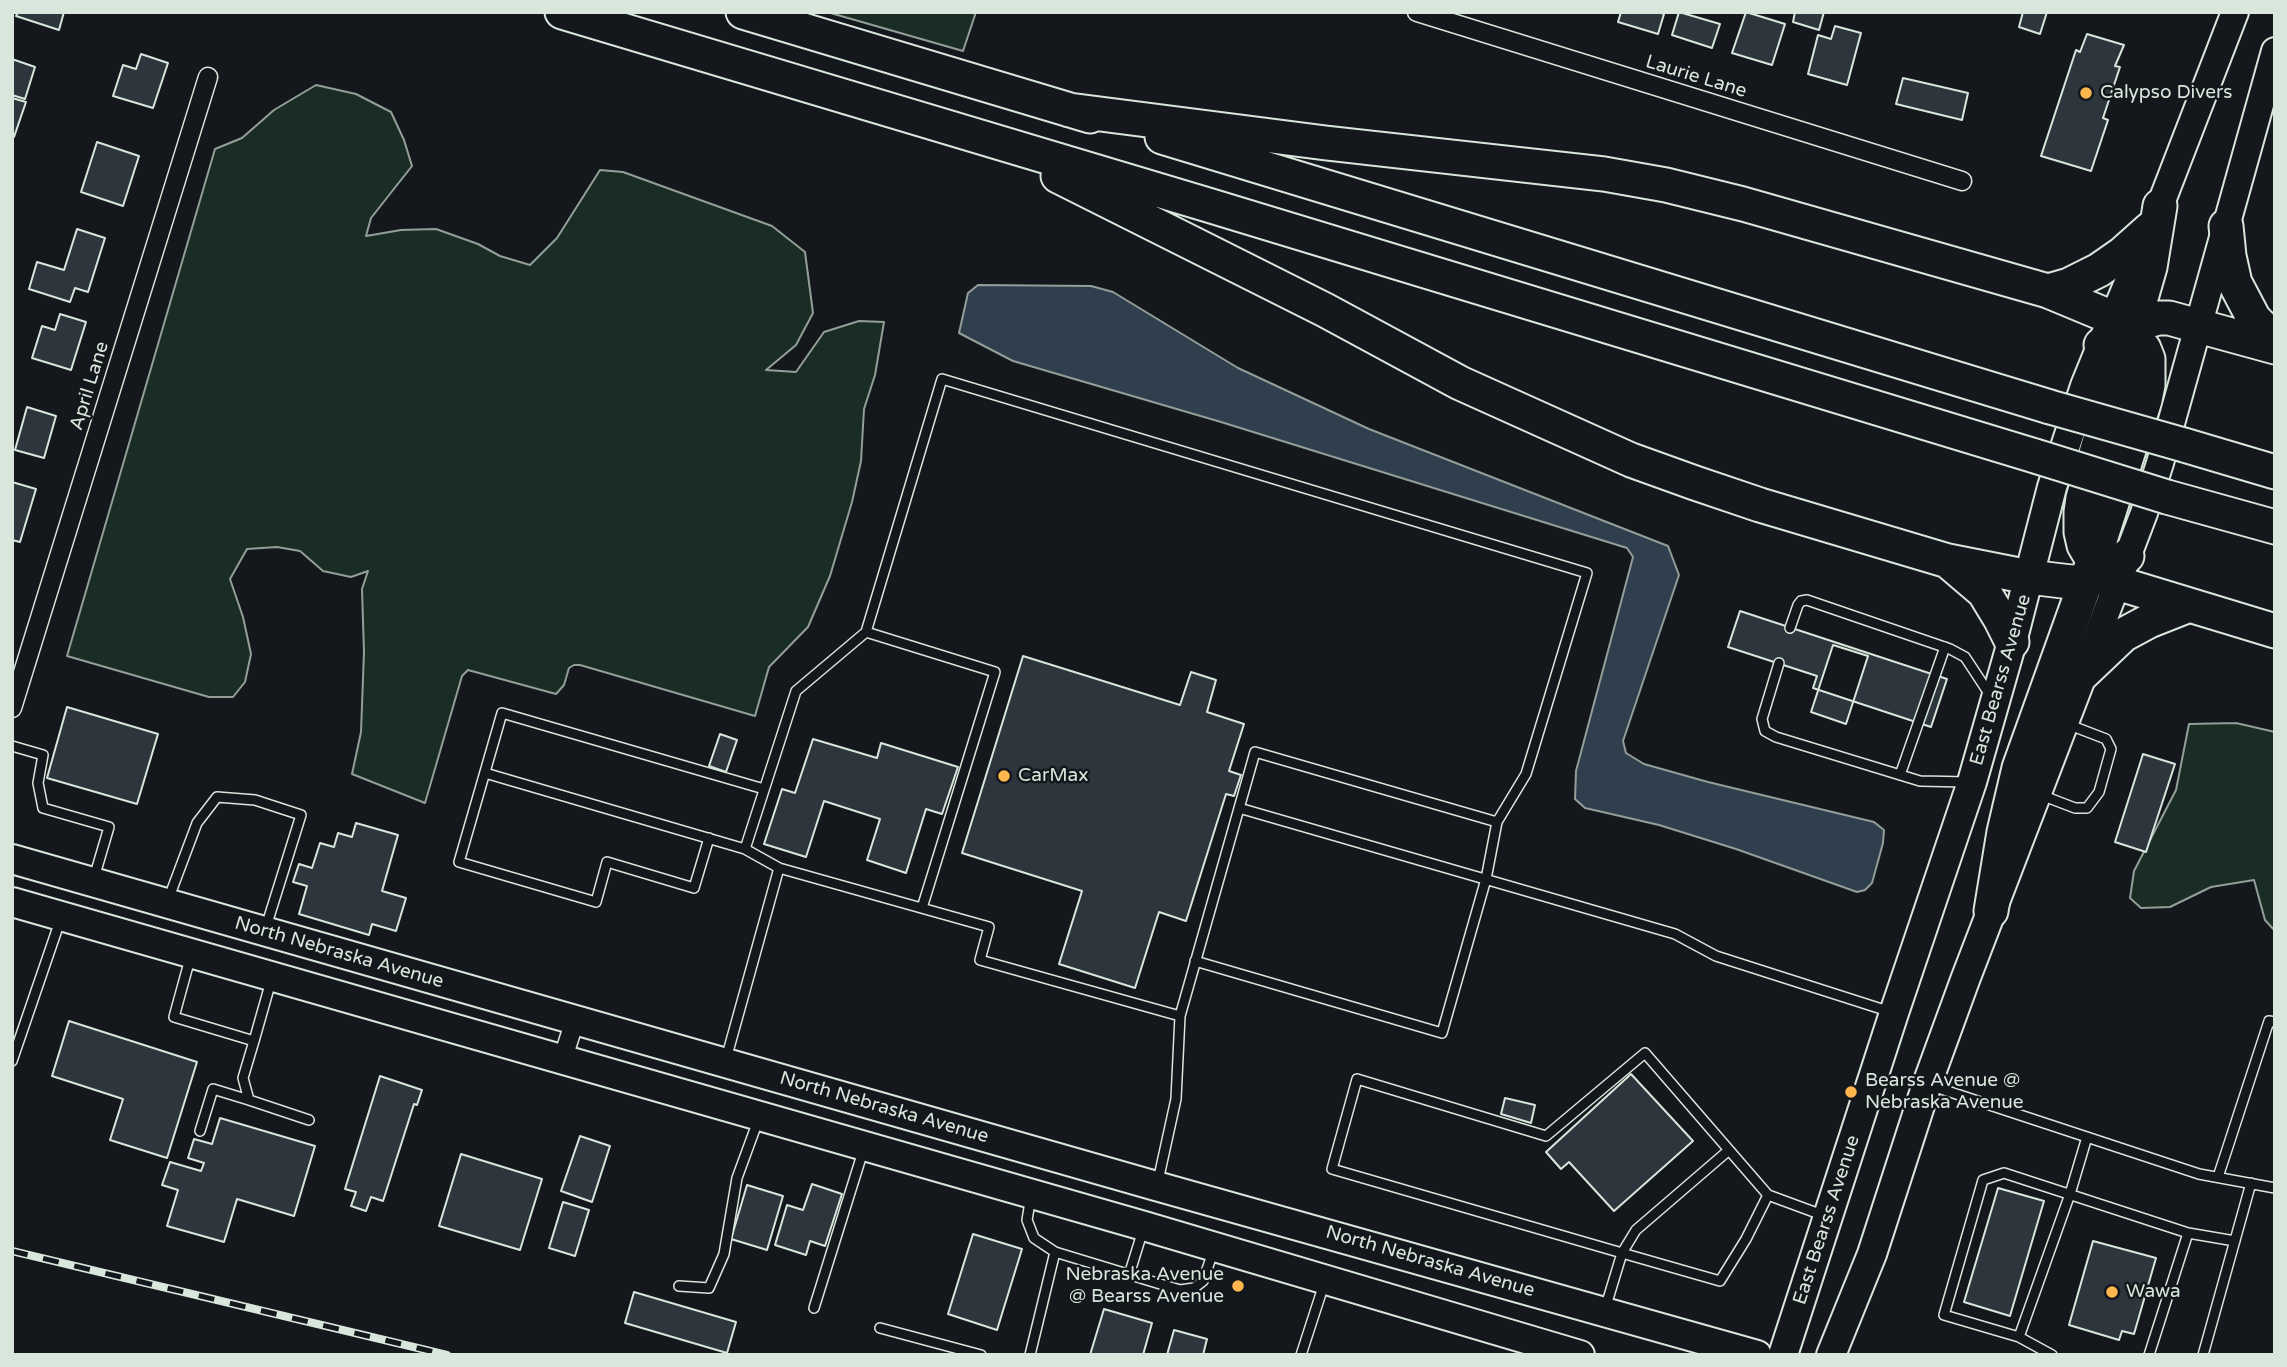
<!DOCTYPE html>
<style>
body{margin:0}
#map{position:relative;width:2287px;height:1367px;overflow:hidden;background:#14181c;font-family:"Varela Round",sans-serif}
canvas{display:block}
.frame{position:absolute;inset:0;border:14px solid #d8e6dc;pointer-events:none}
</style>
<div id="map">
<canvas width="2287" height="1367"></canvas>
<div class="frame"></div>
</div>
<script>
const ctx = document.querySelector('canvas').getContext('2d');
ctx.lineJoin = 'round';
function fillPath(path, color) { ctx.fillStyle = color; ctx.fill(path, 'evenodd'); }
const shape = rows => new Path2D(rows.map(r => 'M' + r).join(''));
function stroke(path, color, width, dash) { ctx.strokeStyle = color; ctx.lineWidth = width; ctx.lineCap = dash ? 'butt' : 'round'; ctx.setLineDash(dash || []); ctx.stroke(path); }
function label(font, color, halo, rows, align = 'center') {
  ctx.font = font + ' "Varela Round",sans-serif'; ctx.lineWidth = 5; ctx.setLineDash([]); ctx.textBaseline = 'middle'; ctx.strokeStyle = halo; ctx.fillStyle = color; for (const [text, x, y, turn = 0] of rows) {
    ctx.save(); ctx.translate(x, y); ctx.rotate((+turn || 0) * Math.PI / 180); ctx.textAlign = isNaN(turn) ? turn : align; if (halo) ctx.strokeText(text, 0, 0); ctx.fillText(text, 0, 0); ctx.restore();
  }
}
const green = shape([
 [827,12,976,12,963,51,827,12],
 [316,85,356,94,391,112,404,140,412,166,371,218,366,236,401,230,436,229,478,244,500,256,530,265,557,238,600,170,623,172,772,226,805,252,813,313,796,345,766,370,796,372,824,332,859,321,884,322,875,375,864,409,861,461,852,502,830,576,808,627,769,667,755,716,580,665,574,665,569,668,564,685,556,694,468,670,462,676,425,803,352,774,361,732,364,652,362,589,368,571,351,577,323,571,300,551,277,547,247,549,230,579,243,617,251,654,245,682,233,697,209,697,67,656,215,149,242,138,274,110,316,85],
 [2236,723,2275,732,2275,931,2265,920,2254,880,2211,887,2170,907,2141,908,2130,898,2134,871,2176,790,2189,724,2236,723]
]);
fillPath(green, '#1a2d24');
stroke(green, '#939e99', 2);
const water = shape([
 [978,285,1091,286,1113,292,1238,368,1369,429,1668,546,1679,575,1623,741,1626,753,1644,764,1708,782,1874,822,1884,830,1883,843,1872,883,1865,890,1857,892,1736,849,1659,825,1585,808,1575,799,1576,771,1633,557,1627,548,1221,422,1013,361,959,333,968,293,978,285]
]);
fillPath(water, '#2f3f4d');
stroke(water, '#939e99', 2);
const building = shape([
 [18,12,64,12,59,30,16,16,18,12],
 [1621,12,1659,12,1664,14,1658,34,1618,22,1621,12],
 [1679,12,1720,24,1712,48,1672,35,1679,12],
 [1746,12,1785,24,1772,65,1732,53,1746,12],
 [1795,12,1824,12,1819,30,1793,22,1795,12],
 [2023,12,2047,12,2040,34,2019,27,2023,12],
 [1835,26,1861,33,1847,85,1808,74,1818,35,1831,39,1835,26],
 [2087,34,2124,45,2115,66,2120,67,2103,118,2108,120,2091,171,2041,156,2076,50,2080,52,2087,34],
 [141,54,168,63,153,108,113,96,123,65,136,69,141,54],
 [12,59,35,67,25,99,12,95,12,59],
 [1903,78,1968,93,1962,120,1896,104,1903,78],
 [12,98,26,102,14,137,12,136,12,98],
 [97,142,139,156,123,206,81,192,97,142],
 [77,229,105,238,88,292,75,288,70,302,29,289,37,262,64,270,77,229],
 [60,314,86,322,71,370,32,358,42,326,55,330,60,314],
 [27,407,56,416,44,458,15,450,27,407],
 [12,482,36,489,20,542,12,540,12,482],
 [1740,611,1947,679,1931,727,1813,688,1817,676,1728,647,1740,611],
 [1833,645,1868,656,1846,724,1811,712,1833,645],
 [1023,656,1180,705,1191,672,1216,680,1207,712,1244,724,1229,771,1241,775,1234,796,1226,794,1186,921,1159,912,1135,988,1059,964,1082,891,962,853,1023,656],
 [67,707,158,734,137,804,47,778,67,707],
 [720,734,737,740,726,772,709,766,720,734],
 [813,739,877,758,881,743,958,767,942,814,926,809,906,873,867,860,880,819,824,801,806,857,764,844,782,789,795,793,813,739],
 [2143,754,2175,764,2146,852,2115,842,2143,754],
 [356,823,398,835,382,891,406,898,396,931,372,924,369,935,299,914,307,886,293,882,299,864,312,868,320,843,334,847,338,833,352,837,356,823],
 [69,1021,197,1062,167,1158,110,1140,123,1099,52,1076,69,1021],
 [1631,1074,1693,1141,1614,1211,1569,1162,1561,1169,1546,1152,1631,1074],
 [380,1076,422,1090,417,1105,414,1104,383,1201,371,1197,366,1211,351,1206,356,1192,345,1189,380,1076],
 [1505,1098,1535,1105,1531,1123,1501,1114,1505,1098],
 [220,1118,315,1146,294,1216,237,1199,224,1242,167,1226,178,1190,162,1185,170,1162,201,1171,204,1163,188,1158,194,1139,212,1144,220,1118],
 [580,1136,610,1146,592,1202,561,1191,580,1136],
 [461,1154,542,1179,520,1250,439,1226,461,1154],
 [812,1184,842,1194,825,1246,810,1241,806,1255,775,1245,787,1205,803,1210,812,1184],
 [747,1185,783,1196,767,1250,731,1239,747,1185],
 [1998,1188,2044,1201,2010,1316,1964,1302,1998,1188],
 [563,1202,589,1210,575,1256,549,1248,563,1202],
 [973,1234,1022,1249,997,1330,948,1314,973,1234],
 [2093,1241,2156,1258,2134,1334,2122,1331,2119,1340,2069,1325,2093,1241],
 [634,1292,736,1322,727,1353,625,1323,634,1292],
 [1104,1309,1152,1323,1143,1355,1090,1355,1104,1309],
 [1174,1330,1207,1339,1203,1355,1167,1355,1174,1330]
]);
fillPath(building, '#2c363c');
stroke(building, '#d8e6dc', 2);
const lane = shape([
 [1790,628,1798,605,1801,601,1807,600,1950,649,1965,657,1990,695],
 [866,632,995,672,922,908],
 [1779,663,1762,719,1765,731,1776,737,1920,781,1967,782],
 [12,746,43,755,38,783,43,808,109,827,94,878],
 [485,773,745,849,779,868,989,927,980,960,1180,1016],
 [1900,775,1945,647],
 [2041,795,2075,808,2087,808,2099,792,2111,749,2106,739,2067,724],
 [1239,808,1675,934,1716,956,1891,1012],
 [709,838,694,888,607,862,596,902,459,862,502,713,764,789],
 [745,849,796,691,866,632,942,379,1587,573,1526,774,1497,822,1486,879,1442,1033,1195,961],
 [168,900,197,823,217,797,255,800,301,815,265,930],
 [191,955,174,1017,254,1041,271,981],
 [254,1041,243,1078,249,1100,309,1120],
 [726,1059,779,868],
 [12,1061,61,918],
 [1929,1085,2199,1174,2275,1188],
 [200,1131,213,1089,249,1100],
 [1729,1150,1636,1230,1622,1253,1720,1281,1746,1239,1768,1195],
 [2218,1177,2269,1021,2275,1022],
 [1158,1181,1176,1099,1180,1016,1255,752,1497,822],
 [2188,1233,2235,1241],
 [1055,1252,1180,1290,1194,1288,1203,1281,1213,1252],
 [1129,1275,1143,1230],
 [679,1286,709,1288,724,1254,737,1178,759,1118],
 [814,1308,864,1148],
 [1605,1309,1622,1253,1332,1169,1357,1079,1546,1136,1645,1053,1768,1195,1825,1216],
 [880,1328,981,1355],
 [2019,1337,2070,1194,2087,1137],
 [1030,1355,1055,1252,1034,1238,1027,1220,1031,1196],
 [1301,1355,1324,1284],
 [2052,1355,2019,1337,1944,1315,1983,1180,2004,1173,2188,1233,2149,1355],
 [2203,1355,2251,1183]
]);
const street = shape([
 [1417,12,1962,181],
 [12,708,208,77],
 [562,1061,575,1020]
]);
const secondary = shape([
 [2113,318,2160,206,2235,12],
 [2085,668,2144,513,2160,463,2275,51]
]);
const primary = shape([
 [12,859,1156,1186,1757,1355],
 [12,902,1144,1226,1580,1355],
 [1783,1355,1894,1013,1972,782,2012,642,2052,487,2085,386,2109,327],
 [1831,1355,1872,1254,1927,1084,1965,980,2083,673]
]);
const highway = shape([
 [562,12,1208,205,2035,456],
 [743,12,1090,116],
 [1069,110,1326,143,1604,174,1666,185,1743,204,2048,291,2113,318,2132,332,2144,349,2148,359,2148,385,2145,400,2093,562,2019,768,2004,832,1991,911],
 [1162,137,2050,407],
 [1058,176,1325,310,1460,383,1631,460,1695,483,1760,505,1948,561,2029,577,2071,582,2087,581,2105,575,2127,556],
 [2160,206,2150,267,2083,498,2081,512,2081,532,2084,545,2097,567,2117,583,2275,631],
 [2226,226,2229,256,2235,283,2254,319,2275,340],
 [2048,291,2069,285,2099,270,2122,254,2150,229],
 [2101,345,2113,335,2126,327,2158,318,2169,318,2275,347],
 [2184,445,2275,472],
 [2167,497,2275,527],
 [1950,563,1984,592,2001,620,2012,642],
 [2083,673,2123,635,2149,621,2187,606]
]);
stroke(lane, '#d8e6dc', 12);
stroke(street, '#d8e6dc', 21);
stroke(secondary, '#d8e6dc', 30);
stroke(primary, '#d8e6dc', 32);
stroke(highway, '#d8e6dc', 37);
stroke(lane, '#14181c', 9);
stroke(street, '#14181c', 18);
stroke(secondary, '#14181c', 26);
stroke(primary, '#14181c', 28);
stroke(highway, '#14181c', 33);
const rail = shape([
 [12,1251,447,1355]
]);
stroke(rail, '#d8e6dc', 8);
stroke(rail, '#14181c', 5, [16]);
const highwayBridge = shape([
 [2050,407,2184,445],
 [2035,456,2167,497]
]);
stroke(highwayBridge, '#d8e6dc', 37, []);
stroke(highwayBridge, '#14181c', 33);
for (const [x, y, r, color] of [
 [2086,93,7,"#ffb74d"],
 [1004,776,7,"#ffb74d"],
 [1851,1092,7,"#ffb74d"],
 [1238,1286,7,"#ffb74d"],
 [2112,1292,7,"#ffb74d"]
]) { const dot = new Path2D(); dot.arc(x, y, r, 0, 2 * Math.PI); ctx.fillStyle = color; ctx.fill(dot); stroke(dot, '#14181c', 2.5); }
label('19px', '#d8e6dc', '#14181c', [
 ["Laurie Lane",1696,77,17],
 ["April Lane",90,386,-73],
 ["East Bearss Avenue",2001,680,-74],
 ["North Nebraska Avenue",339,953,16],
 ["North Nebraska Avenue",884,1108,16],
 ["East Bearss Avenue",1827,1220,-72],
 ["North Nebraska Avenue",1430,1262,16]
]);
label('19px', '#d8e6dc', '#14181c', [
 ["Calypso Divers",2100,93],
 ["CarMax",1018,776],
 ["Bearss Avenue @",1865,1081],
 ["Nebraska Avenue",1865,1103],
 ["Nebraska Avenue",1224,1275,"right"],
 ["@ Bearss Avenue",1224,1297,"right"],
 ["Wawa",2126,1292]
], 'left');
</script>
